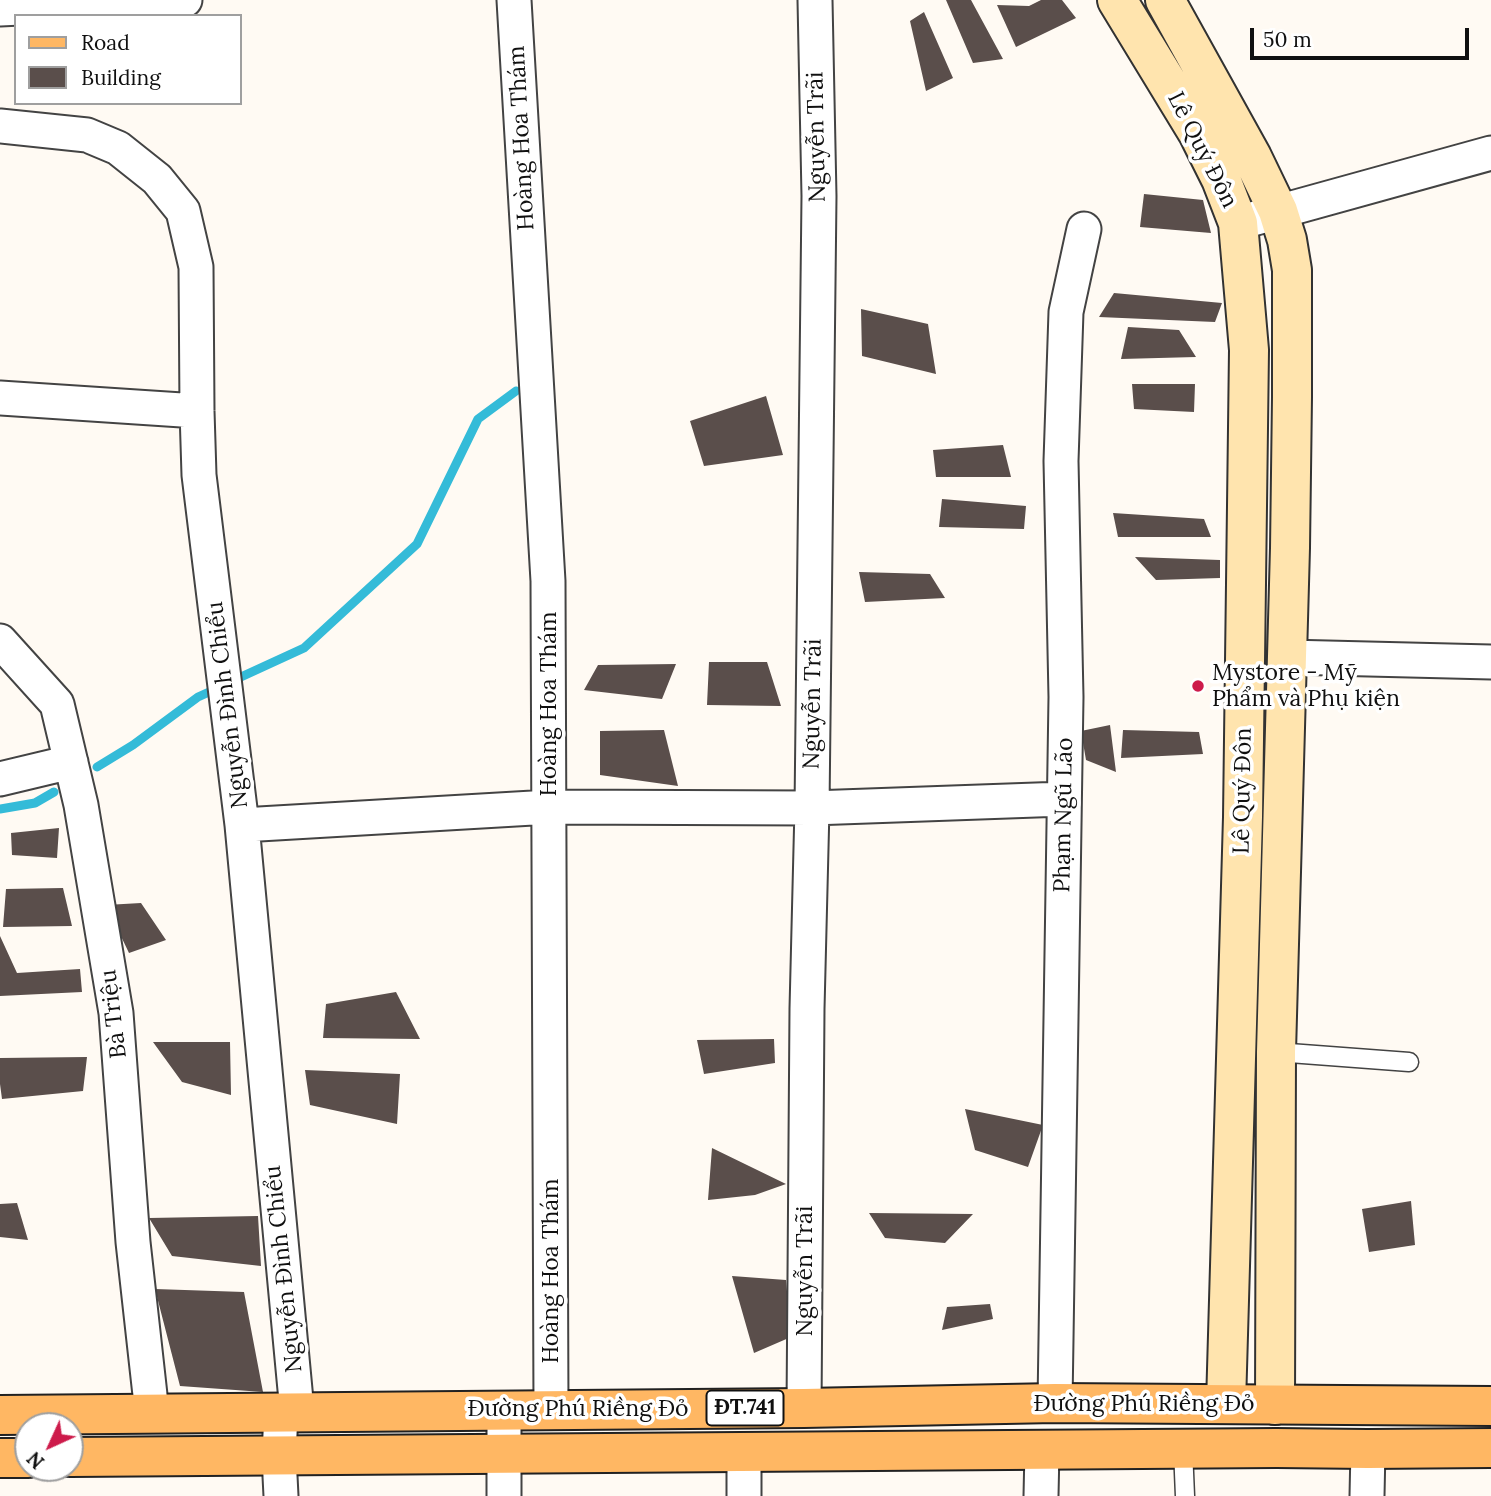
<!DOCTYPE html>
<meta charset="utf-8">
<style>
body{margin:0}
#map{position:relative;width:1491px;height:1496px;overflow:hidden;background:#fffaf3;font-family:Lora,serif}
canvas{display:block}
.legend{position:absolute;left:14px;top:14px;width:228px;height:91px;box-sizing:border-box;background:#fff;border:2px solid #9f9f9f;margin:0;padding:9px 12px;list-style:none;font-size:21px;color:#101010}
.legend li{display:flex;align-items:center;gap:14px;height:35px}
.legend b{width:35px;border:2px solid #9f9f9f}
.north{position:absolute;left:14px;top:1412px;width:70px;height:70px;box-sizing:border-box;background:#fff;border:2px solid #9f9f9f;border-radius:50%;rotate:225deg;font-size:19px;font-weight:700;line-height:28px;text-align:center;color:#101010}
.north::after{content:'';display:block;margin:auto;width:24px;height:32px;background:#cd1b4b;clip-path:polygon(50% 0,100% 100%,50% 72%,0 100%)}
.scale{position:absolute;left:1250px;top:28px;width:219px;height:32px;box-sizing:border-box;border:4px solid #101010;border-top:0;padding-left:9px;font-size:21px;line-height:24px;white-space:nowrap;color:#101010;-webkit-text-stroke:5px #fff;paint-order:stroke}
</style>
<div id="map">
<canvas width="1491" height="1496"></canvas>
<ul class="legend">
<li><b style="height:9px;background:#ffb763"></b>Road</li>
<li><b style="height:19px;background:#5a4e4b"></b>Building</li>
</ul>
<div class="north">N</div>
<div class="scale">50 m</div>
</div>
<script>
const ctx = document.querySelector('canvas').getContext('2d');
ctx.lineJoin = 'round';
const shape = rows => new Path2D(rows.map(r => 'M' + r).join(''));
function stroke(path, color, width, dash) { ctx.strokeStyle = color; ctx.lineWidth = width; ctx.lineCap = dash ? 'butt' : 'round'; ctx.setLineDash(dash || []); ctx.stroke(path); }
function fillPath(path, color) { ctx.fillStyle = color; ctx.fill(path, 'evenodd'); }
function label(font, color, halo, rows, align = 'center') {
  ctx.font = font + ' Lora,serif'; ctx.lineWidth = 7; ctx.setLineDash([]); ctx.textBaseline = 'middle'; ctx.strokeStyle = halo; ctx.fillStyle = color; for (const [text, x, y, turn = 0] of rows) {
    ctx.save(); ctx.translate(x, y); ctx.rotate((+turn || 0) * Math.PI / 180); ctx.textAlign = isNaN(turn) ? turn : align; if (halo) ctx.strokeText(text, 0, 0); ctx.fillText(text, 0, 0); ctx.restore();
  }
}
stroke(shape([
 [230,682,304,648,417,544,478,419,516,391],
 [97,767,133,745,198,697,218,688],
 [0,809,35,803,54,792]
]), '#34bbd8', 9);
fillPath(shape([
 [946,0,971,0,1003,59,973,63],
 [1041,0,1062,0,1076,18,1016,47,997,5,1029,6],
 [924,12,953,78,926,91,910,21],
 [1144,194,1203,200,1211,233,1140,227],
 [1114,293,1222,303,1215,322,1099,317],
 [861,309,928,324,936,374,862,356],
 [1128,327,1179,330,1196,357,1121,359],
 [1132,384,1195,384,1194,412,1134,409],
 [766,396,783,455,704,466,690,421],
 [1003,445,1011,477,936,477,933,450],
 [942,499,1026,506,1024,529,939,527],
 [1113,513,1204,519,1211,537,1118,537],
 [1135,557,1220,560,1220,578,1156,580],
 [859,572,930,574,945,598,865,602],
 [709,662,767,662,781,706,707,705],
 [676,664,662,699,584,690,598,665],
 [1110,725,1116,772,1086,760,1081,731],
 [664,730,678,786,600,775,600,731],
 [1123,730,1199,732,1203,754,1121,758],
 [59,828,57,858,12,855,11,833],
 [63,888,72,926,3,927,6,889],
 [141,903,166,940,129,953,106,905],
 [0,936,17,973,80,969,82,992,0,996],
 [396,992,420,1039,323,1038,326,1004],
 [774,1039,775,1063,704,1074,697,1040],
 [153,1042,230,1042,231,1095,182,1082],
 [87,1057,83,1091,2,1099,0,1084,0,1058],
 [305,1070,400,1074,397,1124,310,1105],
 [965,1109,1043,1125,1028,1167,975,1150],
 [712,1148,786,1184,755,1195,708,1200],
 [1411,1201,1415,1245,1369,1252,1362,1209],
 [17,1203,28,1240,0,1237,0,1204],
 [869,1213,973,1214,945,1243,885,1238],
 [258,1216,261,1266,172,1256,149,1218],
 [732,1276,786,1280,791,1337,754,1353],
 [155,1289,244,1292,263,1392,180,1386],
 [990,1304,993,1319,942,1330,947,1307]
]), '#5a4e4b');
const service = shape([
 [1276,1052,1409,1062],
 [1183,1449,1185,1496]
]);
const minor = shape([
 [514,0,548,581,551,1409],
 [0,9,185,0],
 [0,126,87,135,118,148,157,179,183,211,196,267,197,411,199,475,242,825,297,1411],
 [1238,223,1491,153],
 [0,398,197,411],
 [0,641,57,704,81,805,116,1013,133,1242,152,1413],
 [1287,657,1491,662],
 [0,779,71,762],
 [242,825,550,807,812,808,1064,799],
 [1055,1403,1066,697,1061,461,1066,312,1084,229],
 [804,1408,807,1009,812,808,819,196,815,0],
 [504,1410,504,1496],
 [281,1412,279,1456,281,1496],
 [744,1452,744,1496],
 [1041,1496,1042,1450],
 [1367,1496,1368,1449]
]);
const secondary = shape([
 [1117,0,1198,133,1221,179,1238,223,1249,350,1243,817,1226,1404],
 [1165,0,1252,157,1278,211,1287,240,1292,270,1292,397,1290,548,1276,1052,1275,1405]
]);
const primary = shape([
 [0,1415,804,1408,1055,1403,1491,1406],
 [70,1457,1276,1448,1368,1449,1491,1448],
 [0,1458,28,1458]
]);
stroke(service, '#434343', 21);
stroke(minor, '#434343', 37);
stroke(secondary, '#323232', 42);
stroke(primary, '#212121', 42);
stroke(service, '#fff', 18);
stroke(minor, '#fff', 33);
stroke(secondary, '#ffe4ae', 38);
stroke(primary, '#ffb763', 38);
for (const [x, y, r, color] of [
 [1198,686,7,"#cd1b4b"]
]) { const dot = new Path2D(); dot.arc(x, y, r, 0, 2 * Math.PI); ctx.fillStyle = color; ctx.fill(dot); stroke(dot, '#fff', 2.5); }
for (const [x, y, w] of [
 [745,1408,77]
]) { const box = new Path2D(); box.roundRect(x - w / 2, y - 17.5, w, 35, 5); ctx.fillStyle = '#fff'; ctx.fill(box); stroke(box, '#101010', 2); }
label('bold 21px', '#101010', null, [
 ["ĐT.741",745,1408]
]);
label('23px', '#101010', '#fff', [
 ["Nguyễn Trãi",817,137,-91],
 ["Hoàng Hoa Thám",522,138,-93],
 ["Lê Quý Đôn",1202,150,63],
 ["Hoàng Hoa Thám",549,704,-90],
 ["Nguyễn Trãi",813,704,-89],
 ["Nguyễn Đình Chiểu",228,705,-97],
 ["Lê Quý Đôn",1243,791,-89],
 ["Phạm Ngũ Lão",1064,815,-89],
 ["Bà Triệu",114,1014,-97],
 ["Nguyễn Đình Chiểu",284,1269,-96],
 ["Hoàng Hoa Thám",551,1271,-90],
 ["Nguyễn Trãi",805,1271,-90],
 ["Đường Phú Riềng Đỏ",1144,1404],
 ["Đường Phú Riềng Đỏ",578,1409]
]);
label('23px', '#101010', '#fff', [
 ["Mystore - Mỹ",1212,673],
 ["Phẩm và Phụ kiện",1212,699]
], 'left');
</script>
